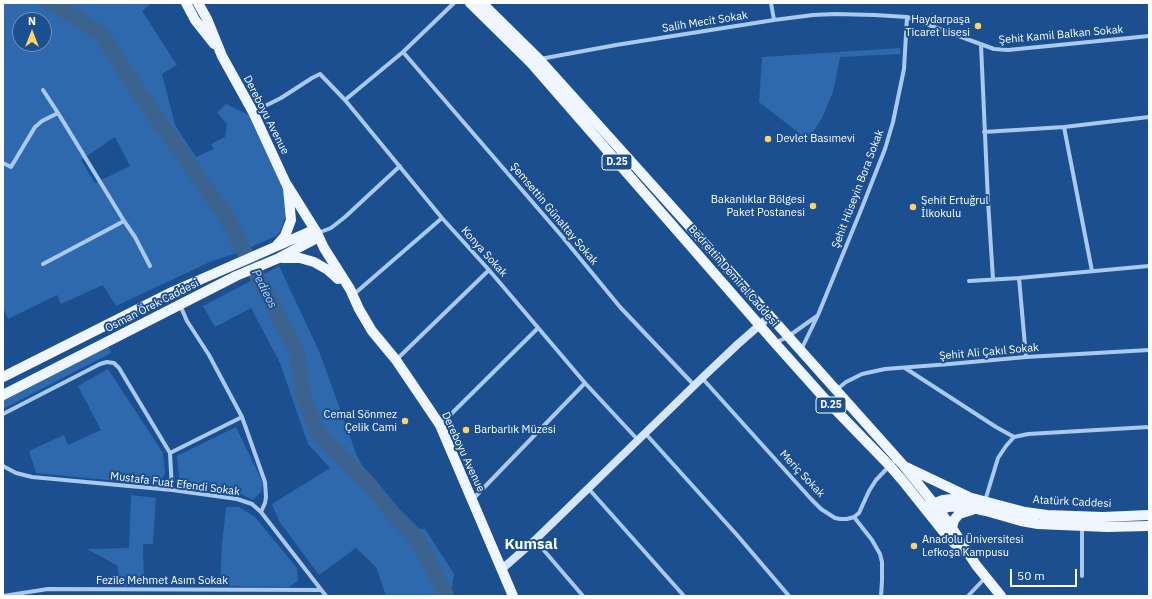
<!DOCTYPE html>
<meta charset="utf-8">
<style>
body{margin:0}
#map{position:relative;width:1152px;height:599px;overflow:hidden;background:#1b4f8f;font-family:"IBM Plex Sans",sans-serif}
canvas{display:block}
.frame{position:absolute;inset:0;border:4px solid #fff;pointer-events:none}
.north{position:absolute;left:12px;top:12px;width:40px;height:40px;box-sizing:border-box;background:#1b4f8f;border:1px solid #7695bc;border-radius:50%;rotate:0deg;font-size:11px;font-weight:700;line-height:16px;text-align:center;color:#fff}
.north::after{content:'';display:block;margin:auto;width:14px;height:18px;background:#ffd166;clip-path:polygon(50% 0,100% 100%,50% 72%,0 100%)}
.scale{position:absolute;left:1010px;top:569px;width:67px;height:18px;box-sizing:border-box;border:2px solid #fff;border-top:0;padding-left:5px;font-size:12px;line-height:14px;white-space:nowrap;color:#fff;-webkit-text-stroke:3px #1b4f8f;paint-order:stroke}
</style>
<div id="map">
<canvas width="1152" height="599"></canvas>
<div class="frame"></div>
<div class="north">N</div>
<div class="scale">50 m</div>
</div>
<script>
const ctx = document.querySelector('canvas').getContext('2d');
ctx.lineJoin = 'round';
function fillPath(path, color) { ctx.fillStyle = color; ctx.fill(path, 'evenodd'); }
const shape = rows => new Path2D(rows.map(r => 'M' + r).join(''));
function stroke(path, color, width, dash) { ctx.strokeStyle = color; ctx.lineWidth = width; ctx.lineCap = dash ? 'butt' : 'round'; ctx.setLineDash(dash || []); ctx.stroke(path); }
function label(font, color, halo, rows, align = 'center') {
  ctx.font = font + ' "IBM Plex Sans",sans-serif'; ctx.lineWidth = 4; ctx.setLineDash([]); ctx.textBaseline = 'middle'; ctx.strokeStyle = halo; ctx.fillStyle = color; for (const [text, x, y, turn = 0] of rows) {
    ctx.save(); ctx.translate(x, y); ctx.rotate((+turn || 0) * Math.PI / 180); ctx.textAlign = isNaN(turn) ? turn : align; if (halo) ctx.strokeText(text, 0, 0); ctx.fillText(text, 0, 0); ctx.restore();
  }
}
fillPath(shape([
 [3,3,152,3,142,11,177,65,162,74,175,125,196,157,214,149,211,144,225,137,227,124,217,113,226,104,249,115,288,199,285,218,280,232,276,236,237,253,212,261,116,306,103,285,61,304,57,295,8,319,3,307],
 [20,20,44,20,44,44,20,44],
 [115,137,130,166,95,183,81,160],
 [900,48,901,54,840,57,833,92,822,118,808,140,759,102,762,57],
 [279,266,319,351,357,456,395,526,425,529,454,574,451,592,453,596,386,596,376,567,356,548,319,575,279,521,272,504,330,468,308,444,280,363,251,308,215,327,203,306],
 [109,347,111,353,3,409,3,399],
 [108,369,163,453,165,473,160,485,36,473,29,451,64,435,68,445,101,430,78,386],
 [236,427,263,483,261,492,253,500,236,492,180,486,177,456],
 [131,495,156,498,153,544,143,544,144,586,119,586,118,566,87,549,129,548],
 [226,507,239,507,255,517,297,568,298,581,289,587,220,586,222,544]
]), '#2e69ad');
stroke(shape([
 [49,3,63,9,102,35,140,94,227,218,297,352,303,396,318,433,367,482,394,515,417,538,440,582,446,596]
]), '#3c6290', 16);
stroke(shape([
 [771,3,774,20],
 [981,45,988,201,993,279],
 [403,52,560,234,620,307,694,385],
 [540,59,616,45,774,20,813,15,835,14,875,15,907,17,994,49,1008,50,1149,36],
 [43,90,58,113,124,221,135,237,150,266],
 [345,100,403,52,454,3],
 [253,112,281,98,312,78,320,74,345,100,442,218,489,270,585,383,638,440],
 [1064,127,1092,271],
 [984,132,1064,127,1149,117],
 [3,163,11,167,35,127,42,121,58,113],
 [318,233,331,228,345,217,400,166],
 [43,264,124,221],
 [1019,278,1026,357],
 [969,281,1019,278,1149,266],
 [353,295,442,218],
 [180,305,187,321,209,355,242,417,265,482,266,497,265,503,261,512],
 [776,342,786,338,817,316],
 [801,350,818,315,863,205,885,149,893,122,904,69,907,17],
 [396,360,489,270],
 [905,368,996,427,1014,437],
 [702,378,811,499,821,509,835,518,840,519,847,519,854,517,859,513,869,491,876,480,897,458],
 [836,390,846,382,862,374,885,369,950,364,1026,357,1149,350],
 [3,414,100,364,107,362,114,363,119,368,170,453,172,490],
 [440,425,538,328],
 [645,433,737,535,789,596],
 [1014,437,1028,434,1149,427],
 [170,453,242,417],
 [3,466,16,473,32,477,172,490,237,499,252,504,261,512,326,596],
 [588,488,684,596],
 [472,500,585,383],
 [985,501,998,458,1006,446,1014,437],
 [854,517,872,540,880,554,882,562,882,581,881,596],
 [1082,526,1082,576],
 [535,540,583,596],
 [3,596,48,589,321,590],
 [968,596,985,578]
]), '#a9c9ee', 4);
stroke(shape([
 [502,569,535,540,702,378,738,344,770,316]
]), '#d6e6fa', 8);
stroke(shape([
 [186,3,195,20,214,44],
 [198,3,207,19,222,56,253,112,289,190],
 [470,3,531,63,775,343,825,399,889,465,902,480,946,535,963,552],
 [482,3,539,59,770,316,904,466,939,510,952,528,976,565,1001,596],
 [287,185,317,233,324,248,350,289,359,309,372,331,396,360,440,425,513,596],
 [277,245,285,236,291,220,288,188],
 [282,258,300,258,314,262,328,270,338,279],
 [3,377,172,292,309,232],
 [3,395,236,276,279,258,313,240,317,233],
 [906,467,969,497],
 [928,506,943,500,961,498,972,498,1025,512,1047,515,1103,517,1149,515],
 [934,512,948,507,964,506,986,511,1021,521,1038,524,1107,527,1149,526],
 [952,528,954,520,959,514,972,510]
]), '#f0f6ff', 10);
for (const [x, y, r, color] of [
 [978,26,4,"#ffd166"],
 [768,139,4,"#ffd166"],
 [813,206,4,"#ffd166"],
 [913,207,4,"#ffd166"],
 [405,421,4,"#ffd166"],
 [466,430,4,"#ffd166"],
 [914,546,4,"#ffd166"]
]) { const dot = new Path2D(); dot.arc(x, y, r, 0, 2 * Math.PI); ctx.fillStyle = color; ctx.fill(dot); stroke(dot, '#1b4f8f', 1.5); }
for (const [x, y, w] of [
 [617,162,30],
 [831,405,30]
]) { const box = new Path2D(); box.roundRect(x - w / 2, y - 8, w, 16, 3); ctx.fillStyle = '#1b4f8f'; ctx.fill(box); stroke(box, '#fff', 1); }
label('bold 10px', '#fff', null, [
 ["D.25",617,162],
 ["D.25",831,405]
]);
label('11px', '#fff', '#1b4f8f', [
 ["Haydarpaşa",970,20,"right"],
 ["Ticaret Lisesi",970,33,"right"],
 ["Devlet Basımevi",776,139],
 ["Bakanlıklar Bölgesi",805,200,"right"],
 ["Paket Postanesi",805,213,"right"],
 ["Şehit Ertuğrul",921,201],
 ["İlkokulu",921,214],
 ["Cemal Sönmez",397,415,"right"],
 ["Çelik Cami",397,428,"right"],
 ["Barbarlık Müzesi",474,430],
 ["Anadolu Üniversitesi",922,540],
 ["Lefkoşa Kampusu",922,553]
], 'left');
label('11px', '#fff', '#1b4f8f', [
 ["Salih Mecit Sokak",705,22,-9],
 ["Şehit Kamil Balkan Sokak",1061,35,-5],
 ["Dereboyu Avenue",266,115,63],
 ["Şehit Hüseyin Bora Sokak",858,189,-69],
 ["Şemsettin Günaltay Sokak",554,214,50],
 ["Konya Sokak",484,252,48],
 ["Bedrettin Demirel Caddesi",733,276,49],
 ["Osman Örek Caddesi",152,306,-27],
 ["Şehit Ali Çakıl Sokak",989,352,-5],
 ["Dereboyu Avenue",463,452,65],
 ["Meriç Sokak",802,474,47],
 ["Mustafa Fuat Efendi Sokak",175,484,7],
 ["Atatürk Caddesi",1072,502,3],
 ["Fezile Mehmet Asım Sokak",162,581]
]);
label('italic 12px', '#b5d3f5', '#1b4f8f', [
 ["Pedieos",264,289,63]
]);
label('bold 15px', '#fff', '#1b4f8f', [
 ["Kumsal",531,545]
]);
</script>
